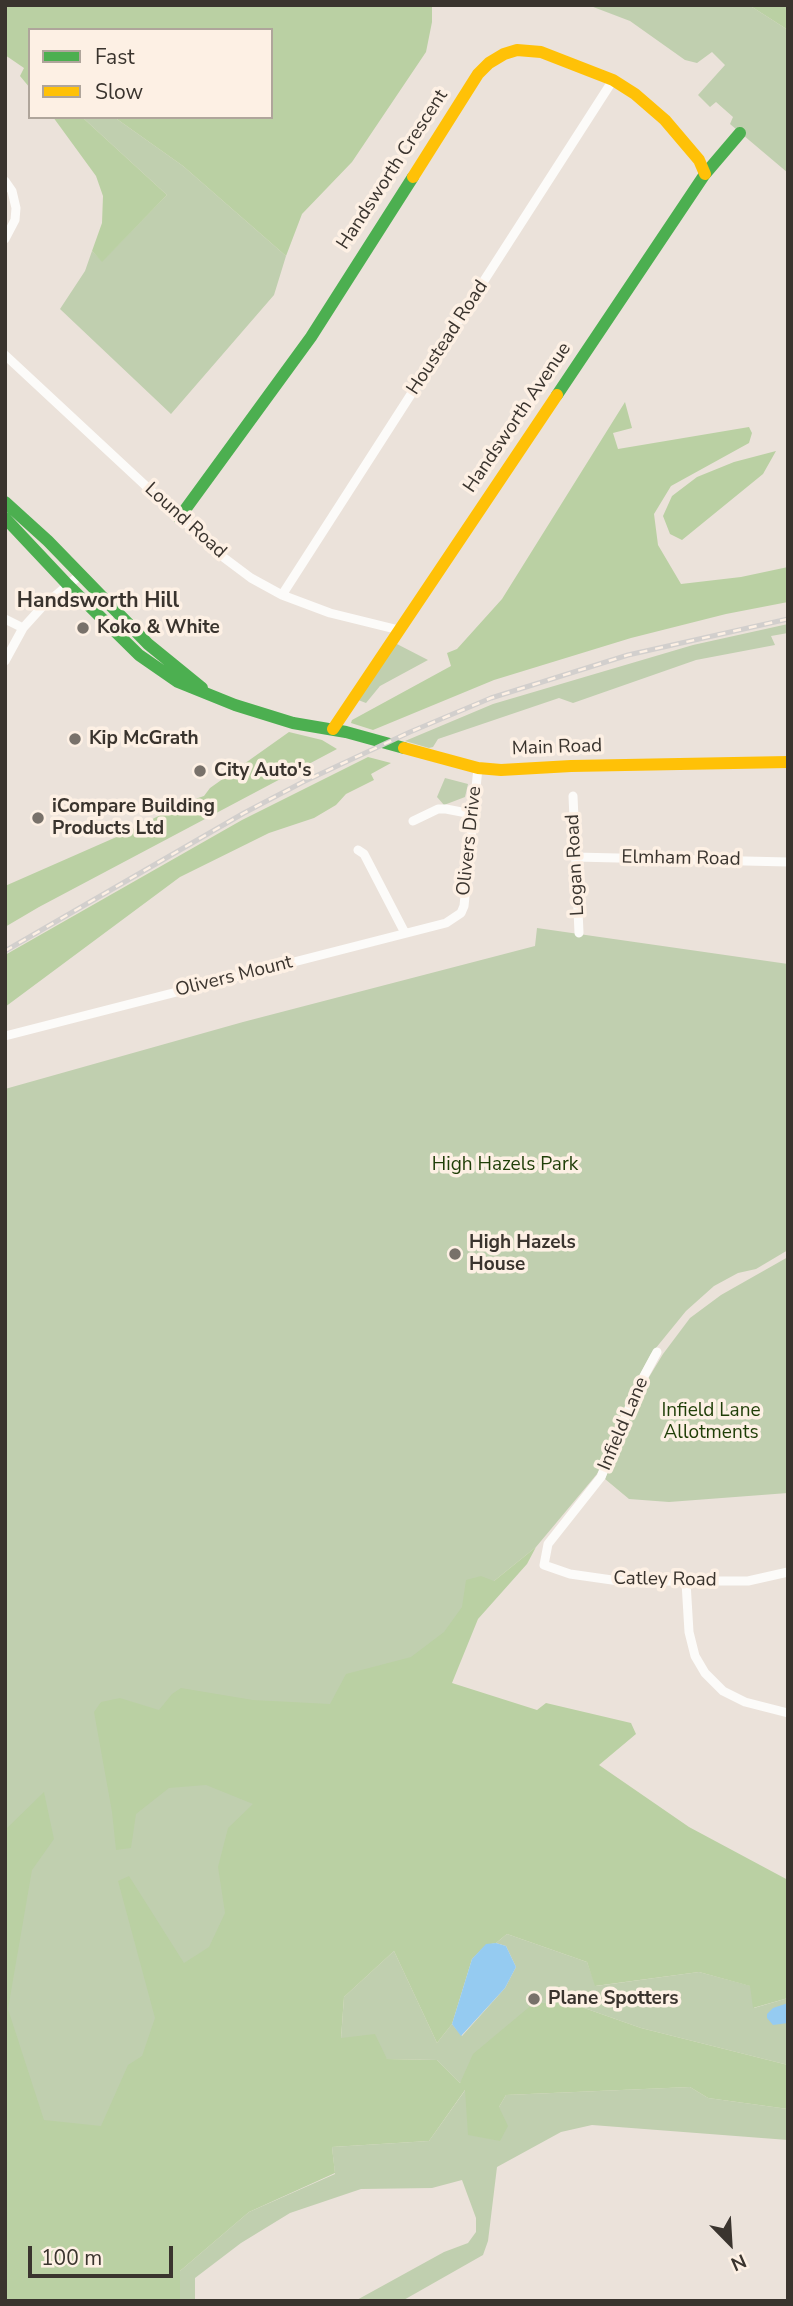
<!DOCTYPE html>
<style>
body{margin:0}
#map{position:relative;width:793px;height:2306px;overflow:hidden;background:#ebe2da;font-family:"Nunito Sans",sans-serif}
canvas{display:block}
.frame{position:absolute;inset:0;border:7px solid #3a342e;pointer-events:none}
.legend{position:absolute;left:28px;top:28px;width:245px;height:91px;box-sizing:border-box;background:#fdf0e4;border:2px solid #afa59b;margin:0;padding:9px 12px;list-style:none;font-size:21px;color:#3a342e}
.legend li{display:flex;align-items:center;gap:14px;height:35px}
.legend b{width:35px;border:2px solid #afa59b}
.north{position:absolute;left:695px;top:2208px;width:70px;height:70px;-webkit-text-stroke:5px #fdf0e4;paint-order:stroke;rotate:156deg;font-size:19px;font-weight:700;line-height:28px;text-align:center;color:#3a342e}
.north::after{content:'';display:block;margin:auto;width:24px;height:32px;background:#3a342e;clip-path:polygon(50% 0,100% 100%,50% 72%,0 100%)}
.scale{position:absolute;left:28px;top:2246px;width:145px;height:32px;box-sizing:border-box;border:4px solid #3a342e;border-top:0;padding-left:9px;font-size:21px;line-height:24px;white-space:nowrap;color:#3a342e;-webkit-text-stroke:5px #fdf0e4;paint-order:stroke}
</style>
<div id="map">
<canvas width="793" height="2306"></canvas>
<div class="frame"></div>
<ul class="legend">
<li><b style="height:9px;background:#4caf50"></b>Fast</li>
<li><b style="height:9px;background:#ffc107"></b>Slow</li>
</ul>
<div class="north">N</div>
<div class="scale">100 m</div>
</div>
<script>
const ctx = document.querySelector('canvas').getContext('2d');
ctx.lineJoin = 'round';
function fillPath(path, color) { ctx.fillStyle = color; ctx.fill(path, 'evenodd'); }
const shape = rows => new Path2D(rows.map(r => 'M' + r).join(''));
function stroke(path, color, width, dash) { ctx.strokeStyle = color; ctx.lineWidth = width; ctx.lineCap = dash ? 'butt' : 'round'; ctx.setLineDash(dash || []); ctx.stroke(path); }
function label(font, color, halo, rows, align = 'center') {
  ctx.font = font + ' "Nunito Sans",sans-serif'; ctx.lineWidth = 7; ctx.setLineDash([]); ctx.textBaseline = 'middle'; ctx.strokeStyle = halo; ctx.fillStyle = color; for (const [text, x, y, turn = 0] of rows) {
    ctx.save(); ctx.translate(x, y); ctx.rotate((+turn || 0) * Math.PI / 180); ctx.textAlign = isNaN(turn) ? turn : align; if (halo) ctx.strokeText(text, 0, 0); ctx.fillText(text, 0, 0); ctx.restore();
  }
}
fillPath(shape([
 [588,5,749,5,788,30,788,173,730,124,733,117,716,102,710,107,698,95,725,65,712,52,697,63,685,60,630,21],
 [82,117,114,117,183,166,286,256,274,295,171,414,60,309,85,271,92,251,102,261,167,195],
 [788,624,788,633,771,636,775,645,696,660,573,703,559,698,438,739,433,747,429,748,405,741,493,704,693,645],
 [395,643,428,660,380,686,366,703,353,698],
 [445,778,468,784,465,797,444,805,437,797],
 [537,928,788,964,788,1250,756,1269,738,1273,714,1286,686,1311,651,1354,634,1385,613,1443,597,1474,536,1547,494,1581,5,2301,5,1089,243,1022,535,946],
 [788,1257,788,1493,669,1502,629,1499,605,1479,640,1392,663,1354,690,1318,721,1295],
 [507,1934,587,1962,596,1986,699,1972,751,1986,754,2008,788,1998,788,2065,641,2028,570,2003,534,2003,460,2083,437,2060,387,2059,341,2039,344,1997,394,1951,437,2043,452,2024,462,2036,505,1988,516,1967,506,1946,496,1943],
 [690,2087,708,2098,788,2109,788,2140,592,2125,561,2132,497,2167,488,2241,483,2255,402,2301,355,2301,444,2252,468,2243,476,2232,476,2218,462,2180,432,2188,361,2189,290,2213,241,2243,195,2278,195,2301,180,2301,180,2271,249,2212,335,2174,332,2147,429,2141,466,2089,499,2107,506,2095]
]), '#c0cfaf');
fillPath(shape([
 [5,5,432,5,432,22,426,52,352,162,302,214,286,256,183,166,114,117,271,117,271,30,30,30,30,88,20,76,24,68,5,55],
 [749,5,788,5,788,30],
 [53,117,82,117,167,195,102,262,92,251,102,223,103,196,96,176],
 [625,402,632,428,613,433,618,449,749,427,752,433,749,443,671,486,654,514,658,545,681,584,741,577,788,567,788,602,726,614,631,638,494,680,373,730,351,723,352,720,451,666,447,653,457,649,502,599],
 [776,451,763,474,682,540,670,534,663,516,672,496,697,477,734,462],
 [289,732,322,740,337,749,39,907,5,927,5,886,121,835,186,802,204,796,210,788],
 [368,757,391,763,371,774,374,780,346,794,336,805,314,818,269,833,180,877,5,1007,5,955,242,820],
 [536,1547,527,1564,478,1619,452,1683,537,1710,546,1703,631,1723,636,1734,599,1765,689,1827,788,1880,788,1998,753,2008,750,1986,699,1972,595,1986,587,1962,507,1934,496,1943,486,1945,472,1959,452,2024,437,2043,394,1951,344,1997,341,2038,375,2034,387,2059,437,2060,460,2083,473,2054,534,2003,570,2003,641,2028,788,2065,788,2109,708,2098,690,2087,506,2095,499,2107,508,2126,500,2141,468,2135,465,2090,429,2141,332,2147,335,2173,249,2212,180,2271,180,2301,5,2301,5,1830,44,1792,54,1839,32,1870,8,2009,44,2120,101,2126,128,2065,142,2056,155,2018,118,1881,129,1876,184,1963,209,1947,225,1913,218,1867,228,1828,253,1804,206,1785,169,1788,136,1814,131,1848,116,1850,112,1812,94,1712,101,1702,120,1698,159,1710,172,1694,181,1688,253,1700,330,1704,346,1674,411,1657,444,1632,462,1607,466,1580,481,1576,494,1581]
]), '#bad0a3');
fillPath(shape([
 [496,1943,506,1946,516,1967,505,1988,461,2036,452,2024,472,1959,486,1944],
 [788,2003,788,2023,773,2025,767,2018,767,2014,773,2008]
]), '#95cbf1');
stroke(shape([
 [5,181,12,191,16,208,15,220,5,239],
 [5,355,219,554,251,578,282,595,330,613,399,630],
 [282,595,613,80],
 [5,619,23,628],
 [5,661,23,628,42,607,80,575],
 [573,796,579,933],
 [413,821,438,809,446,809,472,814],
 [358,850,364,854,405,933],
 [575,857,788,862],
 [5,1036,446,923,461,913,464,906,478,768],
 [657,1352,636,1391,601,1477,548,1544,544,1565,570,1574,619,1581,748,1581,788,1572],
 [686,1582,689,1632,695,1656,705,1673,723,1691,745,1702,788,1713]
]), '#fcfbf9', 9);
stroke(shape([
 [557,395,705,174,740,133],
 [5,502,48,541,148,644,202,688],
 [5,518,68,585,139,655,178,682,235,705,293,723,346,732,404,748],
 [179,518,311,337,413,177]
]), '#4caf50', 12);
stroke(shape([
 [413,177,478,74,489,63,504,54,517,50,541,52,613,80,635,94,665,120,699,160,705,174],
 [333,729,557,395],
 [404,748,478,768,501,770,571,766,788,762]
]), '#ffc107', 12);
const rail = shape([
 [5,951,244,813,303,782,410,732,491,698,628,655,788,619]
]);
stroke(rail, '#d2cfcd', 5);
stroke(rail, '#fdf0e4', 2.5, [8]);
for (const [x, y, r, color] of [
 [83,628,7,"#78716a"],
 [75,739,7,"#78716a"],
 [200,771,7,"#78716a"],
 [38,818,7,"#78716a"],
 [455,1254,7,"#78716a"],
 [534,1999,7,"#78716a"]
]) { const dot = new Path2D(); dot.arc(x, y, r, 0, 2 * Math.PI); ctx.fillStyle = color; ctx.fill(dot); stroke(dot, '#fdf0e4', 2.5); }
label('19px', '#3a342e', '#fdf0e4', [
 ["Handsworth Crescent",393,170,-57],
 ["Houstead Road",448,338,-57],
 ["Handsworth Avenue",518,418,-56],
 ["Lound Road",185,521,42],
 ["Main Road",557,748,-2],
 ["Olivers Drive",470,841,-84],
 ["Elmham Road",681,859,1],
 ["Logan Road",576,865,-93],
 ["Olivers Mount",234,977,-14],
 ["Infield Lane",624,1424,-67],
 ["Catley Road",665,1580,1]
]);
label('bold 19px', '#3a342e', '#fdf0e4', [
 ["Koko & White",97,628],
 ["Kip McGrath",89,739],
 ["City Auto's",214,771],
 ["iCompare Building",52,807],
 ["Products Ltd",52,829],
 ["High Hazels",469,1243],
 ["House",469,1265],
 ["Plane Spotters",548,1999]
], 'left');
label('19px', '#1f3e07', '#fdf0e4', [
 ["High Hazels Park",505,1165],
 ["Infield Lane",711,1411],
 ["Allotments",711,1433]
]);
label('bold 21px', '#3a342e', '#fdf0e4', [
 ["Handsworth Hill",98,602]
]);
</script>
